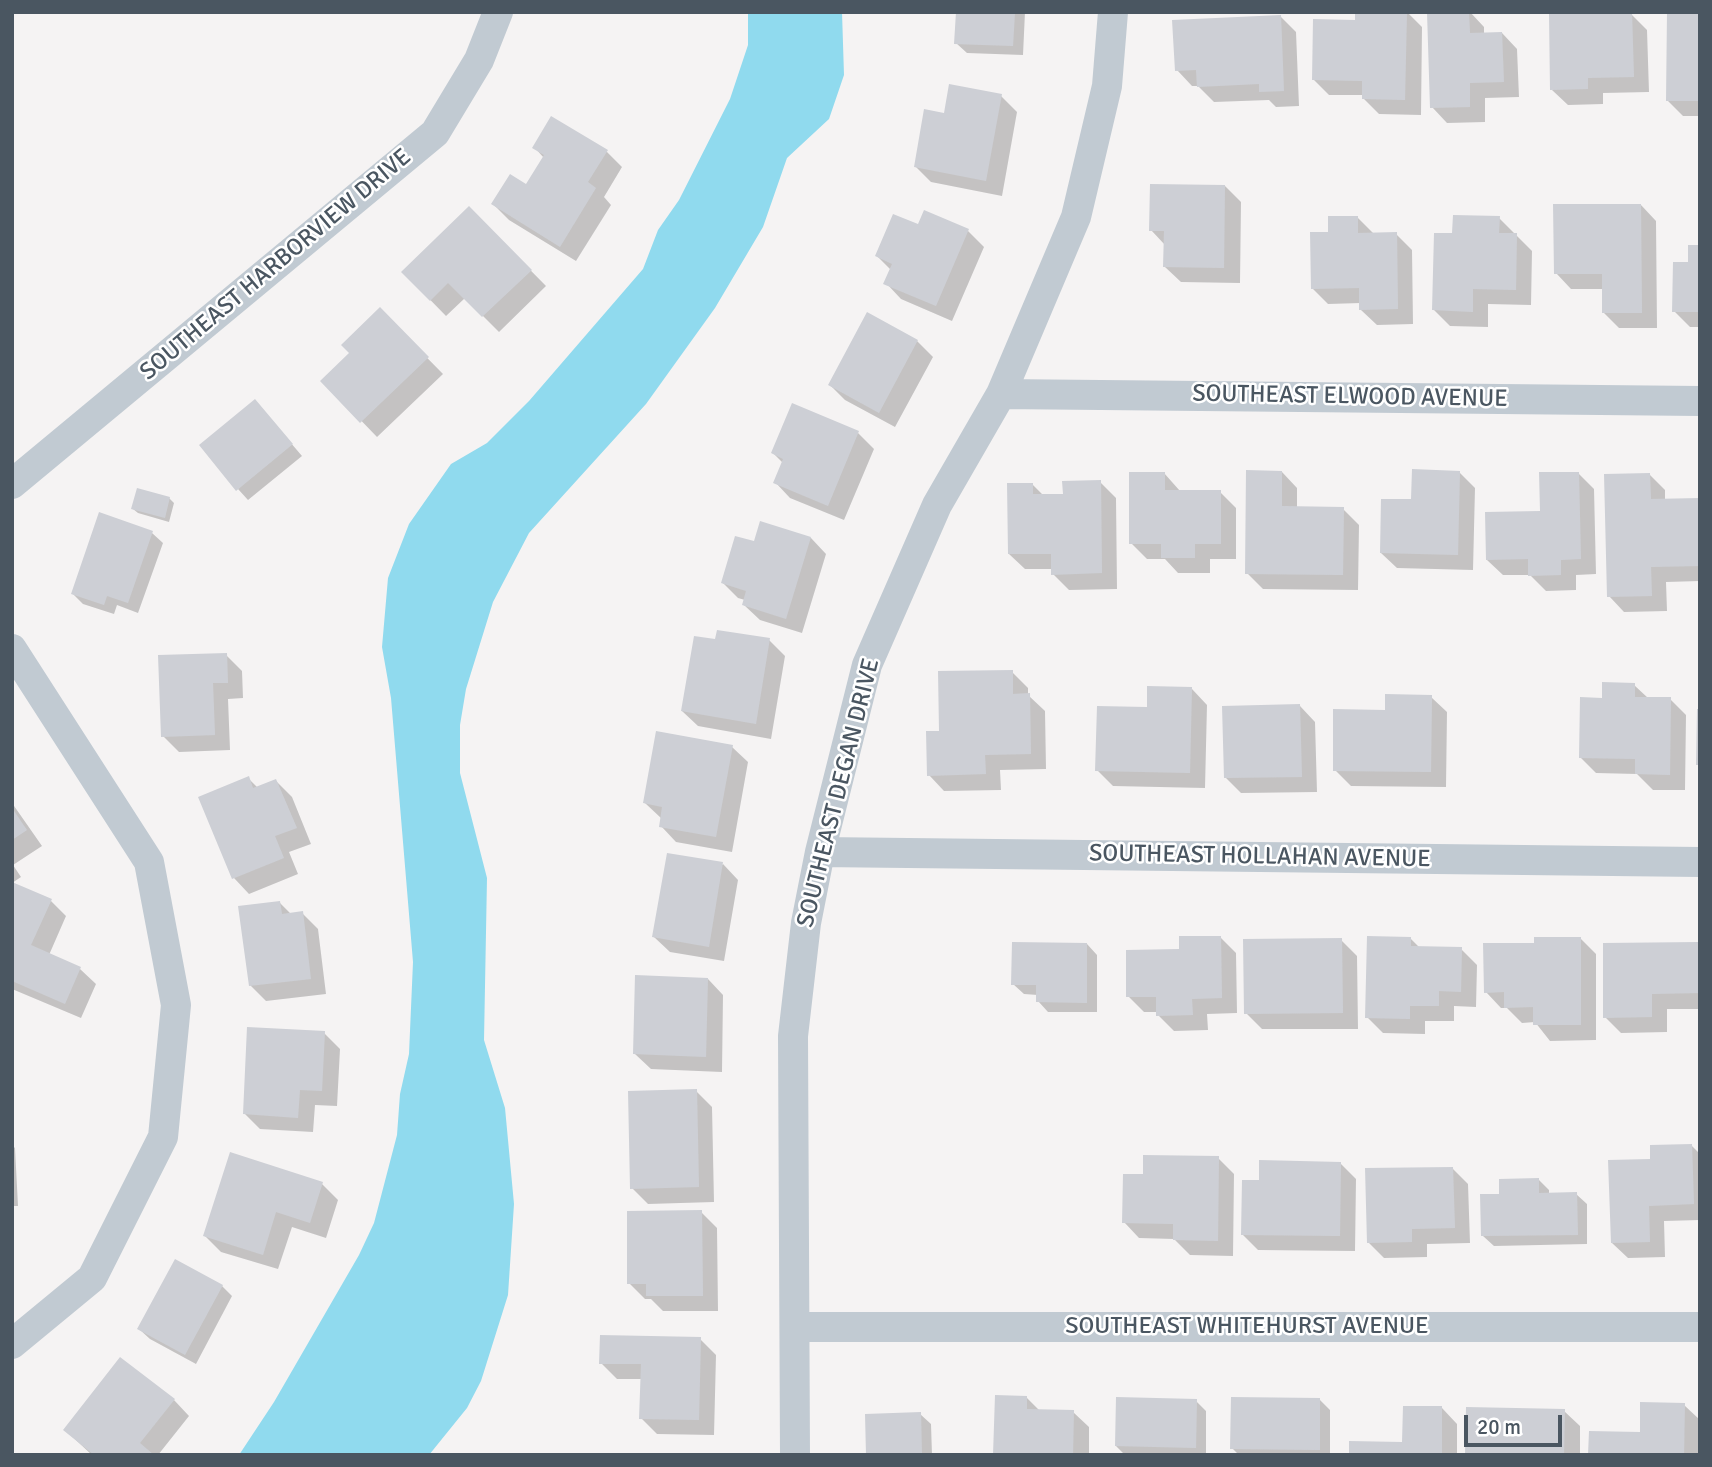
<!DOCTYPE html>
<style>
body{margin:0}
#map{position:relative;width:1712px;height:1467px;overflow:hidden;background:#f5f3f3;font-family:Signika,sans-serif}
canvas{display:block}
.frame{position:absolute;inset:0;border:14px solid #4a5661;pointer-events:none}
.scale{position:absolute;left:1464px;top:1415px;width:98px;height:32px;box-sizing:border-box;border:4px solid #4a5661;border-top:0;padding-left:9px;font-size:21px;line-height:24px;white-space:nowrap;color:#4a5661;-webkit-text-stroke:5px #fff;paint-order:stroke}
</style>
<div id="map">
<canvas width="1712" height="1467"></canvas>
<div class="frame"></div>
<div class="scale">20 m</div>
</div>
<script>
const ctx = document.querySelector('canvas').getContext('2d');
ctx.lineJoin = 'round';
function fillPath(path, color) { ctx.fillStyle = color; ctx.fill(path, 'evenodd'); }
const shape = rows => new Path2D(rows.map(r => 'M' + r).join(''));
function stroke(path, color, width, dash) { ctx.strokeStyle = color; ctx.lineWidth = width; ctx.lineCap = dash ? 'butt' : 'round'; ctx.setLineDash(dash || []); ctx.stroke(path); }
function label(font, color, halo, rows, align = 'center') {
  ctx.font = font + ' Signika,sans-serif'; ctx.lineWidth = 5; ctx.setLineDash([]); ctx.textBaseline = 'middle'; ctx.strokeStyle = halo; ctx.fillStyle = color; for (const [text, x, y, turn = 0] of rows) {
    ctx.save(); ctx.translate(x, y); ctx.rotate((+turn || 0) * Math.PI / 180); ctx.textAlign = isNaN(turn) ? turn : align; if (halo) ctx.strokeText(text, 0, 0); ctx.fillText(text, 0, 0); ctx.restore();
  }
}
fillPath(shape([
 [748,12,842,12,844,75,829,119,787,158,763,227,715,308,646,404,529,533,493,602,466,689,460,725,460,773,487,878,484,1040,505,1108,514,1204,508,1295,481,1381,467,1408,429,1455,239,1455,274,1402,359,1255,374,1223,397,1135,400,1094,409,1054,413,962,391,698,382,647,388,578,409,524,451,464,487,443,529,401,643,269,658,230,679,200,730,99,748,45]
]), '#90daee');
fillPath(shape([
 [957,12,1025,12,1023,55,967,53,956,43],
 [1407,12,1422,27,1421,115,1379,114,1363,98,1363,95,1329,95,1313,79,1357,21],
 [1429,12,1470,12,1484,27,1484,34,1502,33,1517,49,1519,97,1485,98,1485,122,1447,123,1432,107],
 [1700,12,1700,116,1683,116,1667,100],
 [1631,14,1647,30,1649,92,1603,93,1603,104,1568,105,1552,90],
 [1280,16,1296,32,1299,106,1276,107,1269,100,1214,102,1198,86,1192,86,1177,70],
 [1001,96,1017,112,1002,196,931,182,916,167,946,115],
 [534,147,607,152,622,167,604,197,611,205,576,261,509,220,493,204,527,186,544,158],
 [1225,186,1241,202,1240,283,1181,282,1165,267,1165,245,1151,230],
 [1641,205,1656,221,1657,328,1619,328,1603,312,1603,289,1571,289,1556,273],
 [469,208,546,286,499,332,465,298,446,316,403,272],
 [1357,217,1374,234,1396,234,1412,250,1413,324,1377,325,1361,310,1361,303,1328,304,1312,288,1330,234],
 [1499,218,1532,251,1531,305,1488,304,1488,327,1450,326,1434,310,1454,235],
 [918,227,968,231,984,247,952,321,901,299,886,283,891,270,877,256],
 [1700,246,1700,327,1690,327,1674,311,1689,264],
 [380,310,443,374,377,437,323,381,352,354],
 [868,314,917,341,933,357,895,427,845,400,830,385],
 [255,401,302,456,248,500,238,489],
 [858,433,874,449,844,520,790,498,775,482,783,463,773,453],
 [1282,472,1297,488,1297,508,1343,509,1359,525,1358,590,1263,589,1247,573],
 [1459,472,1475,488,1473,570,1397,568,1381,553],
 [1164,473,1180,491,1220,492,1236,508,1236,559,1210,559,1210,573,1178,573,1165,559,1147,559,1131,543],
 [1578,473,1594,489,1596,574,1576,575,1576,590,1546,591,1530,575,1503,575,1487,560,1542,513],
 [1649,474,1665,490,1665,501,1700,500,1700,581,1666,582,1667,611,1624,612,1609,596],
 [1100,482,1116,498,1117,589,1069,590,1053,574,1053,569,1025,569,1009,554,1032,484,1044,496,1065,496],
 [169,498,174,503,169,522,138,513,133,509],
 [762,523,811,538,826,554,802,633,760,620,744,605,745,600,738,598,722,582,755,543],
 [152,533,163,543,138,613,117,605,114,614,83,604,73,594],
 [769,640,785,656,771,739,698,726,682,711,717,641],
 [226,655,242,671,243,698,228,699,230,750,179,752,163,736],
 [1012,672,1028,688,1028,695,1045,711,1046,769,1000,770,1001,790,944,791,929,775,941,733],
 [1634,685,1648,698,1670,699,1686,715,1685,790,1653,790,1637,774,1596,773,1580,757,1604,699],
 [1192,689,1207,705,1205,788,1113,786,1097,770,1148,709],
 [1431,697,1447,712,1446,787,1351,786,1335,770,1386,711],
 [1300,706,1315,722,1317,792,1241,793,1225,777],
 [732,747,748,762,732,852,676,842,661,826,662,819,645,803],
 [248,778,258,788,276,781,292,797,311,844,289,852,298,874,249,894,234,878],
 [12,803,42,846,13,865,21,877,12,883],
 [723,864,738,880,724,961,670,952,654,937],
 [12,884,51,901,66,916,49,955,80,969,96,984,81,1018,12,989],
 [280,903,291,914,302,913,318,929,326,994,266,1001,250,985],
 [1220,937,1236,953,1237,1013,1207,1014,1208,1030,1174,1031,1158,1015,1158,1012,1144,1012,1128,996,1181,951],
 [1410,938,1420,948,1461,949,1477,965,1476,1007,1454,1006,1454,1021,1425,1021,1425,1034,1383,1033,1367,1017],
 [1580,938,1596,954,1596,1040,1550,1041,1535,1022,1522,1023,1507,1008,1501,1008,1486,992,1536,944],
 [1341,940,1357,956,1358,1029,1262,1029,1246,1013],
 [1087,944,1097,955,1097,1012,1048,1012,1038,1001,1038,995,1024,994,1013,984],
 [1699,944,1700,1009,1667,1009,1667,1032,1621,1033,1605,1017],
 [708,979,723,995,722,1072,651,1069,635,1054],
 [324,1033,340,1049,337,1106,315,1105,313,1132,260,1129,245,1114],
 [696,1091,712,1107,714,1202,648,1204,632,1188],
 [12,1145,15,1148,18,1206,12,1206],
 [1691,1145,1700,1154,1700,1220,1664,1221,1665,1257,1628,1258,1612,1243,1651,1161],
 [1218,1158,1234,1174,1233,1256,1190,1255,1174,1239,1139,1238,1124,1222,1144,1176],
 [1340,1163,1356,1179,1355,1251,1258,1250,1242,1234,1260,1181],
 [1452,1168,1468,1184,1470,1243,1427,1244,1427,1257,1384,1258,1368,1242],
 [1539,1180,1549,1190,1549,1194,1576,1194,1587,1204,1587,1244,1494,1246,1483,1236,1501,1196],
 [322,1184,338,1200,326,1238,292,1227,278,1269,221,1252,205,1236],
 [701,1212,717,1228,718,1311,663,1311,651,1299,645,1299,629,1283],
 [222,1286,232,1296,196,1364,150,1339,139,1329],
 [700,1339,716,1355,714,1435,657,1434,641,1418,642,1379,617,1379,601,1363],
 [1027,1398,1040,1411,1073,1412,1089,1427,1089,1455,995,1455],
 [174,1400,189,1416,158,1455,92,1455,65,1430],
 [1320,1400,1330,1410,1330,1455,1239,1455,1232,1448],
 [1196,1401,1206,1411,1206,1455,1125,1455,1116,1446],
 [1684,1405,1700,1420,1699,1455,1590,1455,1642,1434],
 [1442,1408,1457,1424,1457,1455,1351,1455,1404,1444],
 [1564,1411,1580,1426,1580,1455,1467,1455],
 [920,1414,931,1424,932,1455,869,1455]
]), '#0003');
fillPath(shape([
 [956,12,1015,12,1013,46,954,44],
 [1355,12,1407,12,1405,100,1362,99,1362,81,1312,80,1313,19,1355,20],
 [1427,12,1469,12,1470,33,1502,32,1504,82,1470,83,1470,107,1430,108],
 [1618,12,1632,12,1634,77,1588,78,1588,89,1550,90,1549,14],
 [1667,12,1700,12,1700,101,1666,101],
 [1281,15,1284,91,1259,92,1259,84,1197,87,1196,70,1175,71,1172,20],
 [949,84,1002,94,986,181,914,167,924,109,944,113],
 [551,116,608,150,588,182,596,188,560,247,491,204,510,174,526,184,544,155,532,148],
 [1150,184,1225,185,1224,268,1163,267,1164,231,1149,231],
 [1553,204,1641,204,1642,313,1602,313,1602,274,1554,274],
 [469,206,532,270,482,317,448,283,430,301,401,272],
 [924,210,969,229,936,306,883,284,892,264,875,256,893,214,918,224],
 [1453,215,1500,216,1499,233,1517,233,1516,290,1473,289,1473,312,1432,310,1434,233,1452,233],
 [1328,216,1358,216,1358,233,1397,232,1398,309,1359,310,1359,288,1311,289,1310,232,1328,232],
 [1688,245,1700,245,1700,312,1672,312,1673,262,1688,262],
 [380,307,429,357,360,423,320,381,349,353,341,345],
 [867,312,918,340,879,413,828,385],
 [255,399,293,444,236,491,199,445],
 [792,403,859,431,828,506,773,483,783,459,771,453],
 [1412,469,1460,471,1458,555,1380,553,1381,499,1411,499],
 [1246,470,1282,471,1282,506,1344,507,1343,575,1245,574],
 [1129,472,1165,472,1165,490,1221,490,1221,544,1195,544,1195,558,1161,558,1161,544,1129,544],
 [1539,472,1579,472,1581,559,1561,560,1561,575,1528,576,1528,559,1486,560,1485,512,1540,511],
 [1650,473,1651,499,1700,498,1700,566,1651,567,1652,596,1607,597,1604,474],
 [1101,480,1102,573,1051,575,1051,554,1008,554,1007,483,1033,483,1033,494,1063,494,1062,481],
 [137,488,170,497,165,518,131,509],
 [99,512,153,531,128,603,107,596,104,605,71,594],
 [760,521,811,537,786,619,742,605,746,591,721,583,735,536,754,541],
 [717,630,770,638,756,724,681,711,694,636,715,639],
 [227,653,228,683,213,683,215,735,161,737,158,655],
 [1013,670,1013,694,1030,693,1031,754,985,755,986,774,927,776,926,731,939,731,938,671],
 [1602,682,1635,683,1635,697,1671,697,1670,775,1635,774,1635,759,1579,758,1580,697,1602,698],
 [1147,686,1192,687,1190,773,1095,771,1097,706,1147,707],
 [1385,694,1432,695,1431,772,1333,771,1333,709,1385,710],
 [1300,704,1302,777,1224,778,1222,706],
 [1697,709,1700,709,1700,765,1696,765],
 [656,731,733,745,716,837,659,827,662,807,643,803],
 [249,776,253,788,276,779,297,828,275,836,284,858,232,879,198,797],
 [12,808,27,830,12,840],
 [667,853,723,862,709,947,652,937],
 [12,882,52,899,31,945,81,967,65,1004,12,981],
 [280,901,282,914,303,911,311,979,249,986,238,906],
 [1179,936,1221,936,1222,998,1192,999,1193,1015,1156,1016,1156,997,1126,997,1126,950,1179,949],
 [1367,936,1411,937,1411,946,1462,947,1461,992,1439,991,1439,1006,1410,1006,1410,1019,1365,1018],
 [1534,937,1581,937,1581,1025,1533,1025,1533,1007,1504,1008,1504,992,1484,993,1483,943,1534,943],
 [1342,938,1343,1013,1244,1014,1243,939],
 [1012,942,1087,943,1087,1003,1036,1002,1036,985,1011,985],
 [1699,942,1700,993,1652,994,1652,1017,1603,1018,1603,943],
 [635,975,708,978,706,1057,633,1054],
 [247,1027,325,1031,322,1091,300,1090,298,1118,243,1114],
 [697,1089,699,1187,630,1189,628,1091],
 [1692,1144,1694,1204,1649,1206,1650,1242,1611,1243,1608,1160,1650,1159,1650,1145],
 [230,1152,323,1182,310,1223,276,1212,263,1255,203,1236],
 [1143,1155,1219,1156,1218,1241,1173,1240,1173,1224,1122,1223,1123,1174,1143,1174],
 [1259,1160,1341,1162,1340,1236,1241,1235,1242,1180,1259,1180],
 [1453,1167,1455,1228,1412,1229,1412,1242,1367,1243,1365,1168],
 [1539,1178,1539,1193,1577,1192,1578,1235,1481,1236,1480,1194,1499,1194,1499,1179],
 [702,1210,703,1296,646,1296,646,1284,627,1284,627,1211],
 [175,1259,223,1285,185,1355,137,1329],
 [600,1335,701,1337,699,1420,639,1419,641,1364,599,1364],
 [120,1357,175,1399,140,1443,154,1455,94,1455,63,1430],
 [995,1395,1027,1396,1027,1409,1074,1410,1073,1455,993,1455],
 [1116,1397,1197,1399,1196,1448,1115,1446],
 [1231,1397,1320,1398,1320,1450,1230,1449],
 [1640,1402,1685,1403,1684,1455,1588,1455,1589,1431,1640,1432],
 [1403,1406,1442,1406,1442,1455,1349,1455,1349,1441,1402,1442],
 [1466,1407,1565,1409,1564,1455,1465,1455],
 [921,1412,922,1455,866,1455,865,1414]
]), '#cdcfd5');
stroke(shape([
 [1001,394,1700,401],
 [12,484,435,133,479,60,498,12],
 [12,649,149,862,176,1005,163,1137,92,1278,12,1344],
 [820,852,1700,862],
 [795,1327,1700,1327],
 [795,1455,793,1036,806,923,820,852,867,665,937,505,1001,394,1076,217,1107,86,1113,12]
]), '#c1cad2', 30);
label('24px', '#4a5661', '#fff', [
 ["SOUTHEAST HARBORVIEW DRIVE",276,265,-40],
 ["SOUTHEAST ELWOOD AVENUE",1350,397,1],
 ["SOUTHEAST DEGAN DRIVE",839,793,-76],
 ["SOUTHEAST HOLLAHAN AVENUE",1260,857,1],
 ["SOUTHEAST WHITEHURST AVENUE",1247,1327]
]);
</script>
